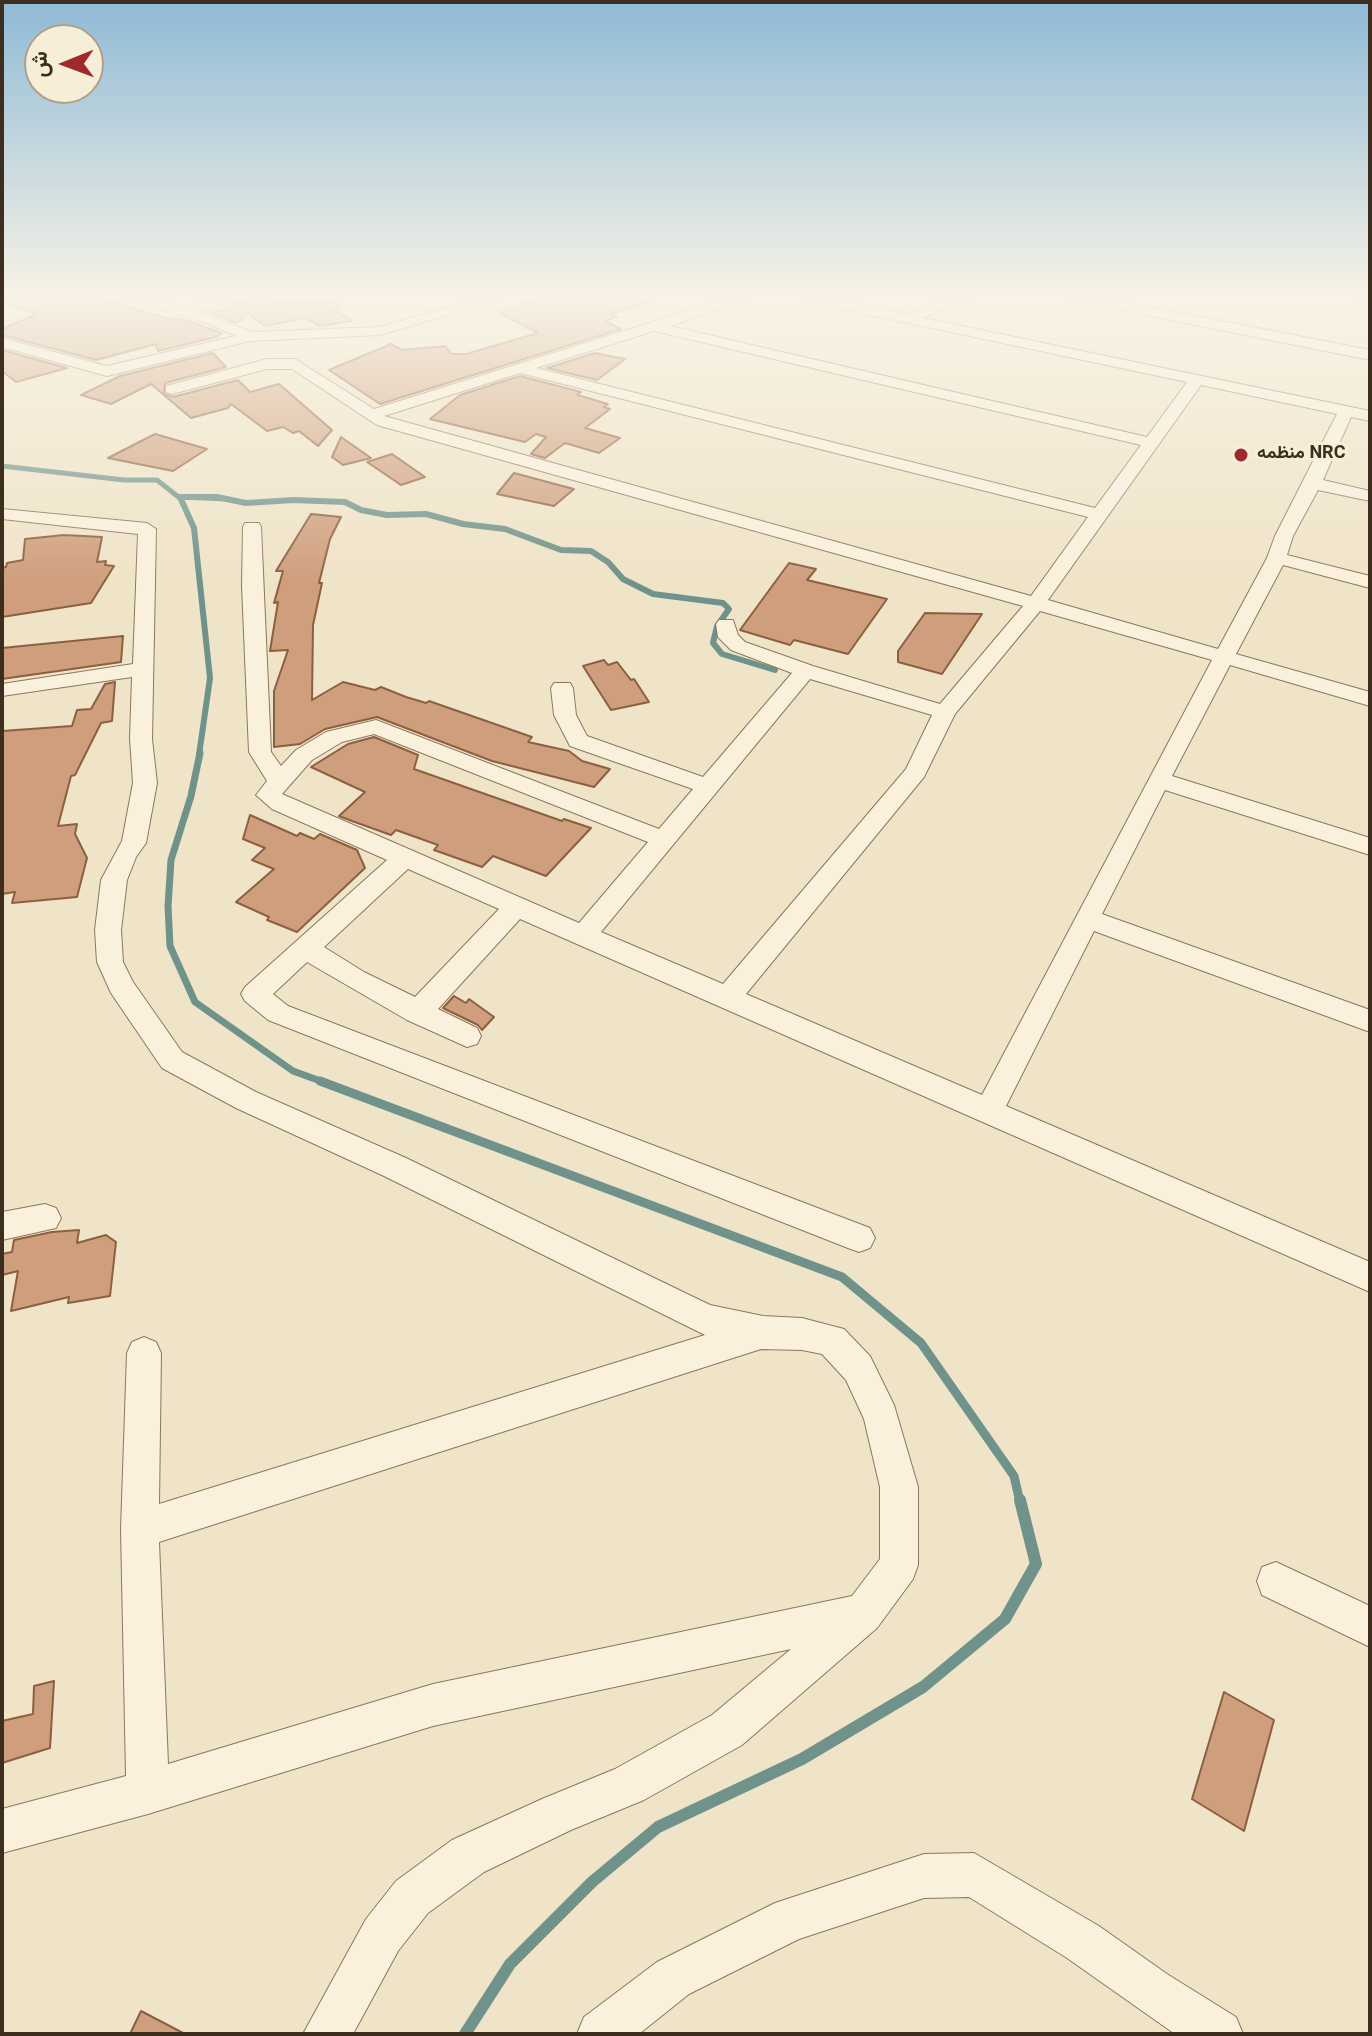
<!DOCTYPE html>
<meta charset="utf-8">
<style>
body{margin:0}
#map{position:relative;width:1372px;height:2036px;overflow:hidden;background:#f0e4c8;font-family:Georgia,Vazirmatn,serif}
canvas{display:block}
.frame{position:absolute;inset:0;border:4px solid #3d2e20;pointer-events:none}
.north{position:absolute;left:24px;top:24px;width:80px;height:80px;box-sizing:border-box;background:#f7eed8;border:2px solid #ada18e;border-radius:50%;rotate:269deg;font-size:22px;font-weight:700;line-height:32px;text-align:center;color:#3d2e20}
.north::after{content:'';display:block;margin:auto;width:28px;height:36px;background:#9e2a2b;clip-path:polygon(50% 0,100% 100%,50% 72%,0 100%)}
</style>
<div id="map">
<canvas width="1372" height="2036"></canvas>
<div class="frame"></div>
<div class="north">ش</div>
</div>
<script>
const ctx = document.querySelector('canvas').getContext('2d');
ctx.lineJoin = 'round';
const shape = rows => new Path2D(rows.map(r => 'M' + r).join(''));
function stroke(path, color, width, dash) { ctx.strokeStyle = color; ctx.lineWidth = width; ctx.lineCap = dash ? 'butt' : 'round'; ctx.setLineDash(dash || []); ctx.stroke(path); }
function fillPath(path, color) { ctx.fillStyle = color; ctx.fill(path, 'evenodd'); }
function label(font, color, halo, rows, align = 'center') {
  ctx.font = font + ' Georgia,Vazirmatn,serif'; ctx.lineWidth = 6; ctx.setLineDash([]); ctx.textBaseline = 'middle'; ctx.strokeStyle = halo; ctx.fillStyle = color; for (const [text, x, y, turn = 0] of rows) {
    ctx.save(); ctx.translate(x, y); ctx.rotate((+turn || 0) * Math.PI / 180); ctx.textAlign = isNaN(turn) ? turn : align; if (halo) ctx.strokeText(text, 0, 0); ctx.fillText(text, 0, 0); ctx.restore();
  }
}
stroke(shape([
 [2,466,124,480,157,480,181,499],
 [180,497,227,499]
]), '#6f938a', 5);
stroke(shape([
 [180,497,194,528,210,678,199,755],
 [180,497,217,497,246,503,293,500,345,502,361,510,387,515,426,514,463,524,505,529,561,550,591,551,608,562,623,579,653,594,723,603,729,609,717,626,713,643,722,654,775,670]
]), '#6f938a', 6);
stroke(shape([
 [200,753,191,796,171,860,168,906,170,946,195,1002,293,1071,326,1083]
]), '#6f938a', 7);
stroke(shape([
 [320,1081,842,1277,921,1343,1014,1476,1020,1502]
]), '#6f938a', 9);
stroke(shape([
 [465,2034,510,1964,592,1882,658,1827,802,1759,923,1687,1005,1619,1036,1564,1020,1500]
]), '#6f938a', 12);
const building = shape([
 [2,297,93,297,166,318,185,320,222,333,216,337,158,351,156,344,96,360,2,335,2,329,37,314,2,302,2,297],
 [545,297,648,297,649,303,611,314,617,317,605,321,621,329,380,404,329,370,391,344,402,350,445,346,451,354,466,354,538,333,498,312,545,297],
 [268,298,266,301,340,302,341,308,334,310,352,321,320,326,305,318,265,326,248,314,236,323,210,313,237,306,234,304,245,301,268,298],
 [2,350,67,368,16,382,2,371,2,350],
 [213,353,226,367,165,383,164,394,173,397,238,380,250,392,279,384,332,430,318,446,299,431,293,433,283,427,267,431,231,404,228,408,191,418,151,384,111,404,81,395,120,376,213,353],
 [595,353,625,359,597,380,547,368,595,353],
 [520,376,581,392,577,395,608,404,604,407,610,409,585,428,620,438,599,453,565,443,545,458,531,454,546,437,536,434,525,442,430,419,460,395,520,376],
 [155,434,207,449,173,471,108,458,155,434],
 [341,437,371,458,343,465,332,457,341,437],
 [392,454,425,477,401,485,367,462,392,454],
 [514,473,555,484,574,489,554,506,497,494,514,473],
 [311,514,341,517,330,539,319,583,322,583,313,625,312,700,343,682,375,690,381,687,406,697,426,703,429,701,532,737,528,742,569,751,582,761,610,769,594,787,492,761,377,717,325,729,300,744,274,747,274,691,288,650,270,651,278,602,274,603,283,571,276,571,311,514],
 [64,535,102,537,97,562,106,561,105,565,114,566,91,603,2,617,2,568,6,567,7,563,23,560,25,539,64,535],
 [789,563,816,569,807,580,887,599,848,654,794,640,790,645,740,630,789,563],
 [925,613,982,614,942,674,898,662,898,651,925,613],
 [123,636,121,662,2,679,2,648,123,636],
 [604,660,608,665,617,662,631,680,634,679,649,702,611,710,583,666,604,660],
 [115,682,112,721,101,723,75,775,71,776,58,826,77,824,75,834,87,858,77,897,12,903,15,892,2,894,2,731,72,726,77,710,91,709,105,684,115,682],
 [374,737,418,755,414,769,562,821,564,819,591,828,546,876,493,856,482,867,434,850,438,845,396,830,391,835,352,821,339,816,365,792,311,767,348,744,374,737],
 [250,815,297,836,300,833,314,839,320,834,357,850,365,868,297,932,267,920,269,917,236,902,274,869,252,860,265,848,243,839,250,815],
 [454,996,466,1003,469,999,494,1017,482,1030,478,1025,443,1008,454,996],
 [79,1230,77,1243,106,1235,116,1242,110,1296,68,1303,69,1297,11,1311,18,1271,2,1275,2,1254,12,1252,14,1240,52,1232,79,1230],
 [54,1681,50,1748,2,1763,2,1721,33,1714,34,1686,54,1681],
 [1224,1692,1274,1720,1244,1831,1192,1799,1224,1692],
 [141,2011,185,2034,130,2034,141,2011]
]);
fillPath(building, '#cf9f7d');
stroke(building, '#8d5f41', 2);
const minor = shape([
 [122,297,145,297,181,307,221,297,246,297,198,312,252,332,379,327,484,297,508,297,380,335,250,341,107,376,2,347,2,338,107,366,236,336,209,324,122,297],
 [733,297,755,297,670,326,1147,437,1187,382,804,301,797,297,825,297,906,314,951,297,972,297,923,318,1370,411,1370,421,1351,417,1323,480,1370,491,1370,501,1318,490,1293,536,1287,555,1370,576,1370,588,1283,565,1236,654,1370,692,1370,706,1230,665,1172,776,1370,838,1370,855,1165,790,1102,914,1370,1010,1370,1032,1094,931,1006,1106,1370,1262,1370,1292,520,919,438,1009,477,1028,481,1036,477,1044,467,1047,407,1020,307,962,273,994,288,1006,870,1228,875,1238,870,1248,859,1252,848,1248,268,1020,245,1001,241,994,245,987,387,860,272,809,256,795,267,781,249,752,242,586,243,527,245,523,259,523,261,527,271,752,281,766,296,750,326,732,376,720,659,829,693,789,570,746,554,715,551,688,554,683,570,683,573,688,576,715,587,736,703,777,792,673,731,650,718,637,716,624,719,620,733,620,738,635,745,642,813,666,940,704,1023,606,377,425,292,369,267,369,172,394,166,392,166,386,267,359,295,359,374,409,733,297],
 [654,331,1141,445,1095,508,536,368,654,331],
 [520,373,1088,517,1031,596,384,416,520,373],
 [1201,385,1337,414,1275,536,1267,558,1218,649,1048,600,1201,385],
 [1040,611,1212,660,982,1095,746,994,924,777,955,714,1040,611],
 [810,679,932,715,906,769,723,984,601,932,810,679],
 [374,734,648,842,579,923,282,794,312,760,342,742,374,734],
 [408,869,499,909,415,997,364,972,324,947,408,869],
 [1068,297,1098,297,1370,350,1370,360,1075,301,1068,297],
 [1351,297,1370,297,1370,303,1353,300,1351,297],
 [2,509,147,523,156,529,152,739,157,783,146,843,136,857,127,880,121,930,123,962,133,982,182,1052,256,1092,406,1158,710,1305,763,1316,802,1318,844,1329,870,1356,894,1405,918,1487,918,1565,913,1579,877,1628,742,1745,644,1800,571,1830,484,1872,428,1913,398,1951,353,2034,303,2034,366,1919,396,1881,452,1840,542,1799,615,1769,712,1715,791,1649,433,1726,148,1814,2,1853,2,1809,126,1776,121,1529,127,1353,132,1342,144,1337,156,1342,161,1353,159,1504,705,1335,384,1176,236,1108,162,1068,111,993,97,962,95,930,101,880,122,841,133,783,130,739,132,677,2,696,2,684,133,664,138,534,2,519,2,509],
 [761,1349,802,1350,822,1354,846,1380,864,1419,880,1487,880,1559,852,1596,433,1684,168,1764,159,1542,761,1349],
 [45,1204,56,1208,61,1218,56,1228,2,1240,2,1212,45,1204],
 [1276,1562,1370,1606,1370,1647,1262,1595,1257,1581,1262,1567,1276,1562],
 [974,1853,1099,1926,1167,1974,1236,2017,1243,2034,1175,2034,1067,1958,969,1897,924,1898,799,1939,689,1994,639,2034,577,2034,584,2017,657,1962,775,1903,924,1854,974,1853]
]);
stroke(minor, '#8d765c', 2);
fillPath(minor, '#faf1dc');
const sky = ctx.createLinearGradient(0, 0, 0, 582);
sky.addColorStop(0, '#8fbad6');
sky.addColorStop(0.51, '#f8f3e6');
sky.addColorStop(1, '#f8f3e600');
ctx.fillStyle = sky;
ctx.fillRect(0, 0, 1372, 582);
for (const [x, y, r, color] of [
 [1241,455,8,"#9e2a2b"]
]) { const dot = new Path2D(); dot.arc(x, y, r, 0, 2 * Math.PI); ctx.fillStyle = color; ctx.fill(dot); stroke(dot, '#f7eed8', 3); }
label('bold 18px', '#3d2e20', '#f7eed8', [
 ["منظمه NRC",1257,455]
], 'left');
</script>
